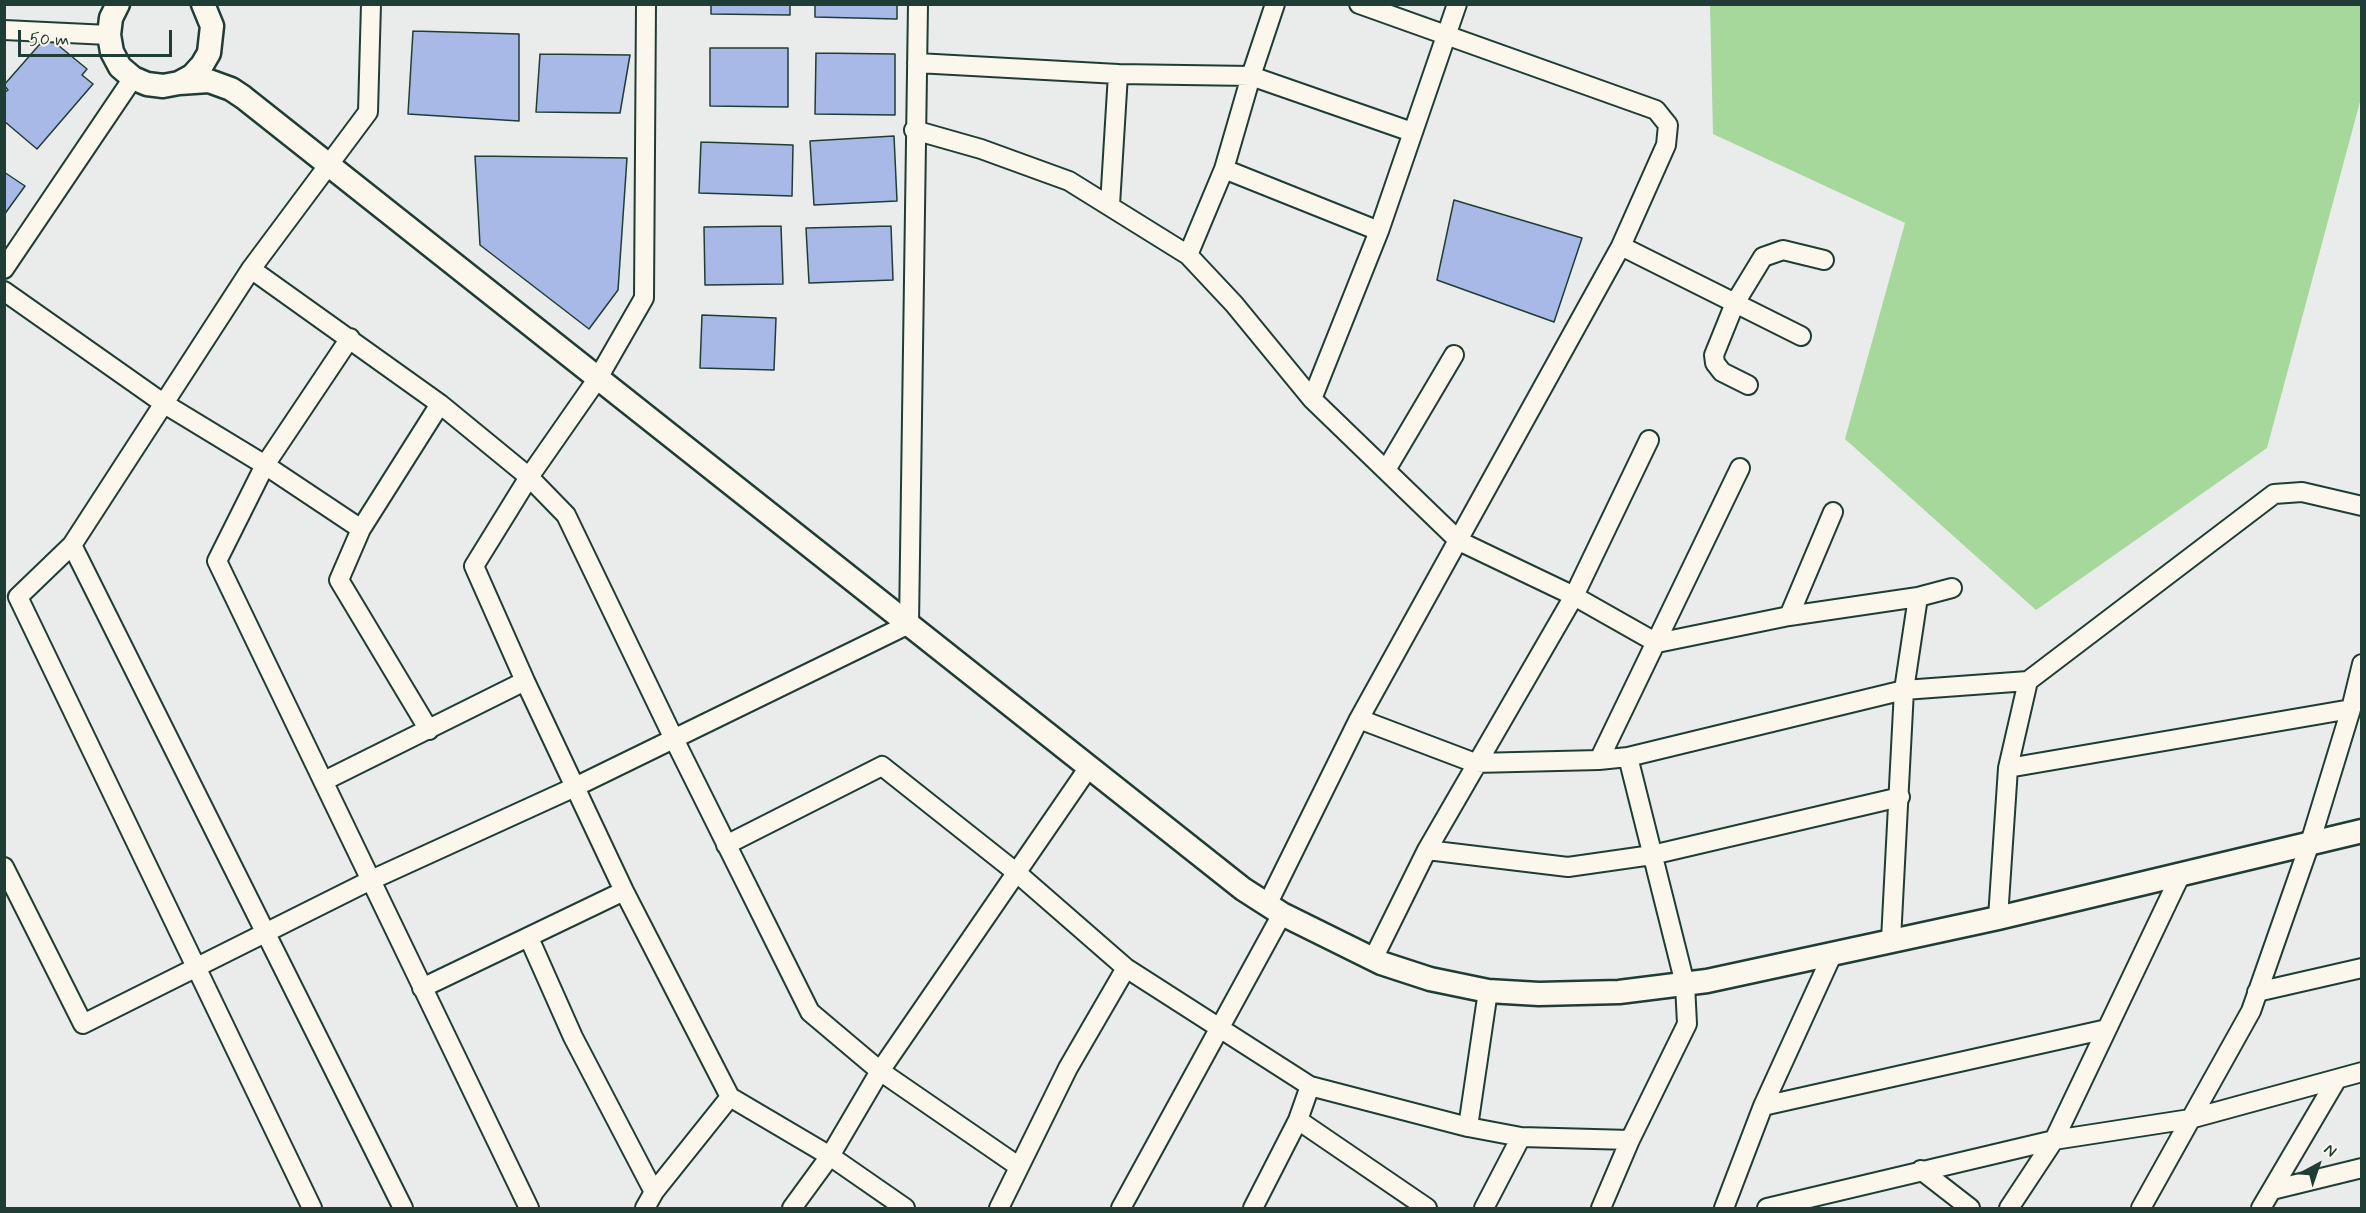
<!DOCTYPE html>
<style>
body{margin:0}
#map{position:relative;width:2366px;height:1213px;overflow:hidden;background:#eaebeb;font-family:Mynerve,sans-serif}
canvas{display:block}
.frame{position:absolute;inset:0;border:6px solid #1f3d34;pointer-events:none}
.north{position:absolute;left:2288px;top:1135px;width:60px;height:60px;-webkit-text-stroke:4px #fbf7ec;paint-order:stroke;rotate:40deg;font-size:16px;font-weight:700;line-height:24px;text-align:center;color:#1f3d34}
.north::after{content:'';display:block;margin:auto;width:21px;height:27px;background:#1f3d34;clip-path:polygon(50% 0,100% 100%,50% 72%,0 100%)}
.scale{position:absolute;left:18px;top:30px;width:154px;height:27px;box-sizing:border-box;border:3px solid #1f3d34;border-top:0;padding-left:8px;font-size:18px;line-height:21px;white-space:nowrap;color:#1f3d34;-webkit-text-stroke:4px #fbf7ec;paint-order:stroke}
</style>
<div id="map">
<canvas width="2366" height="1213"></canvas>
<div class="frame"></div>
<div class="north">N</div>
<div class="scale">50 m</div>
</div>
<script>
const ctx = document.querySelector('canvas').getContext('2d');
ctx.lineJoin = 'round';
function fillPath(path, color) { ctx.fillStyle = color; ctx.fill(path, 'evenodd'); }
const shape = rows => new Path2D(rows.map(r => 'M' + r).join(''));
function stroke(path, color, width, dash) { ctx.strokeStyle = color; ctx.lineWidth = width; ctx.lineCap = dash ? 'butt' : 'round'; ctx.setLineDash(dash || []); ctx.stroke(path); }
fillPath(shape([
 [1710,5,2361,5,2361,98,2267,448,2036,610,1845,439,1905,223,1713,134]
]), '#a5d89a');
const building = shape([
 [711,4,790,4,790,15,711,14,711,4],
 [815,4,897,4,897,19,815,17,815,4],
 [413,31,519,34,519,121,408,114,413,31],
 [47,36,87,69,82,75,93,84,37,149,4,121,4,93,8,90,4,85,47,36],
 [710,48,788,48,788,107,710,106,710,48],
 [816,53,895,54,895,115,815,114,816,53],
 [540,54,630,55,620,113,536,112,540,54],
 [894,136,897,201,814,205,810,141,894,136],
 [701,142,793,145,792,196,699,193,701,142],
 [475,156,627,158,618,290,589,329,480,245,475,156],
 [4,172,25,186,4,215,4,172],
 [1454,200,1582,238,1554,322,1437,280,1454,200],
 [781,226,783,284,705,285,704,227,781,226],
 [891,226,893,280,809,283,806,228,891,226],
 [702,315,776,318,774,370,700,368,702,315]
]);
fillPath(building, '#a8b9e8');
stroke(building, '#1f3d34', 1.5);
const minor = shape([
 [371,4,368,112,251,269,72,545,403,1208],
 [646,4,644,298,598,378,529,477,474,566,525,681,624,891,730,1097,830,1156,905,1208],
 [4,30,109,35],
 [917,63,1118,74],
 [914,130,981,149,1069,181,1188,255,1234,304,1312,399,1459,541,1574,596,1657,643,1789,616,1918,597,1952,588],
 [1224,169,1379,231],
 [1110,205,1118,74,1251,76,1412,132],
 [1621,246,1801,336],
 [1188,255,1224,169,1251,76,1275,4],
 [4,269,133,78],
 [251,269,440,404,529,477,566,515,673,737,810,1012,880,1071,1018,1166],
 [4,291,163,403,265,465,361,529],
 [350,338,265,465,217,561,529,1208],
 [1748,385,1722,372,1715,363,1714,355,1735,303,1763,257,1783,250,1824,260],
 [1312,399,1379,231,1457,4],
 [1386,470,1454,355],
 [72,545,18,597,312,1208],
 [1789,616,1833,512],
 [2028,681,2274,494,2302,492,2362,506],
 [2351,709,2362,664],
 [1359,719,1475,763,1599,760,1628,757,1904,690,2028,681,2008,768,1998,918],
 [429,730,339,580,361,529,440,404],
 [1599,760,1740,468],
 [2008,768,2351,709,2310,843,2251,1011,2141,1208],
 [324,781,525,681],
 [726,845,882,766,1017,873,1126,968],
 [1427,850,1568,867,1652,855,1900,797],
 [4,867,83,1024,369,881,575,787,909,624,918,4],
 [1267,905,1359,719,1621,246,1666,145,1668,125,1656,110,1359,4],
 [529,938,573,1037,654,1192],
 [1891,940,1904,690,1918,597],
 [1373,959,1427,850,1574,596,1649,440],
 [422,988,624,891],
 [2257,992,2362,968],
 [1763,1106,2107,1029],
 [1298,1120,1427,1208],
 [1468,1127,1488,991],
 [1921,1170,1970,1208],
 [2272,1190,2362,1168],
 [645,1208,654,1192,730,1097],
 [792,1208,830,1156,880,1071,1089,767],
 [999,1208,1068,1068,1126,968,1310,1086,1468,1127,1521,1137,1630,1140],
 [1121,1208,1282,914],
 [1253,1208,1298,1120,1310,1086],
 [1484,1208,1521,1137],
 [1601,1208,1630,1140,1687,1024,1685,984,1628,757],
 [1724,1208,1763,1106,1833,953],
 [1767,1208,2054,1140,2190,1119,2362,1072],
 [2009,1208,2054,1140,2181,874],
 [2261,1208,2337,1079]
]);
const tertiary = shape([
 [118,4,111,18,109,35,112,52,120,67,133,78,147,84,163,86,179,83,192,76,202,65,209,53,212,26,203,4],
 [179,83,209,81,231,89,243,97,1243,889,1282,914,1381,963,1430,979,1488,991,1539,994,1619,992,1707,981,1998,918,2362,831]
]);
stroke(minor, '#1f3d34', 22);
stroke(tertiary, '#1f3d34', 27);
stroke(minor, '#fbf7ec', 18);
stroke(tertiary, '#fbf7ec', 22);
</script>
